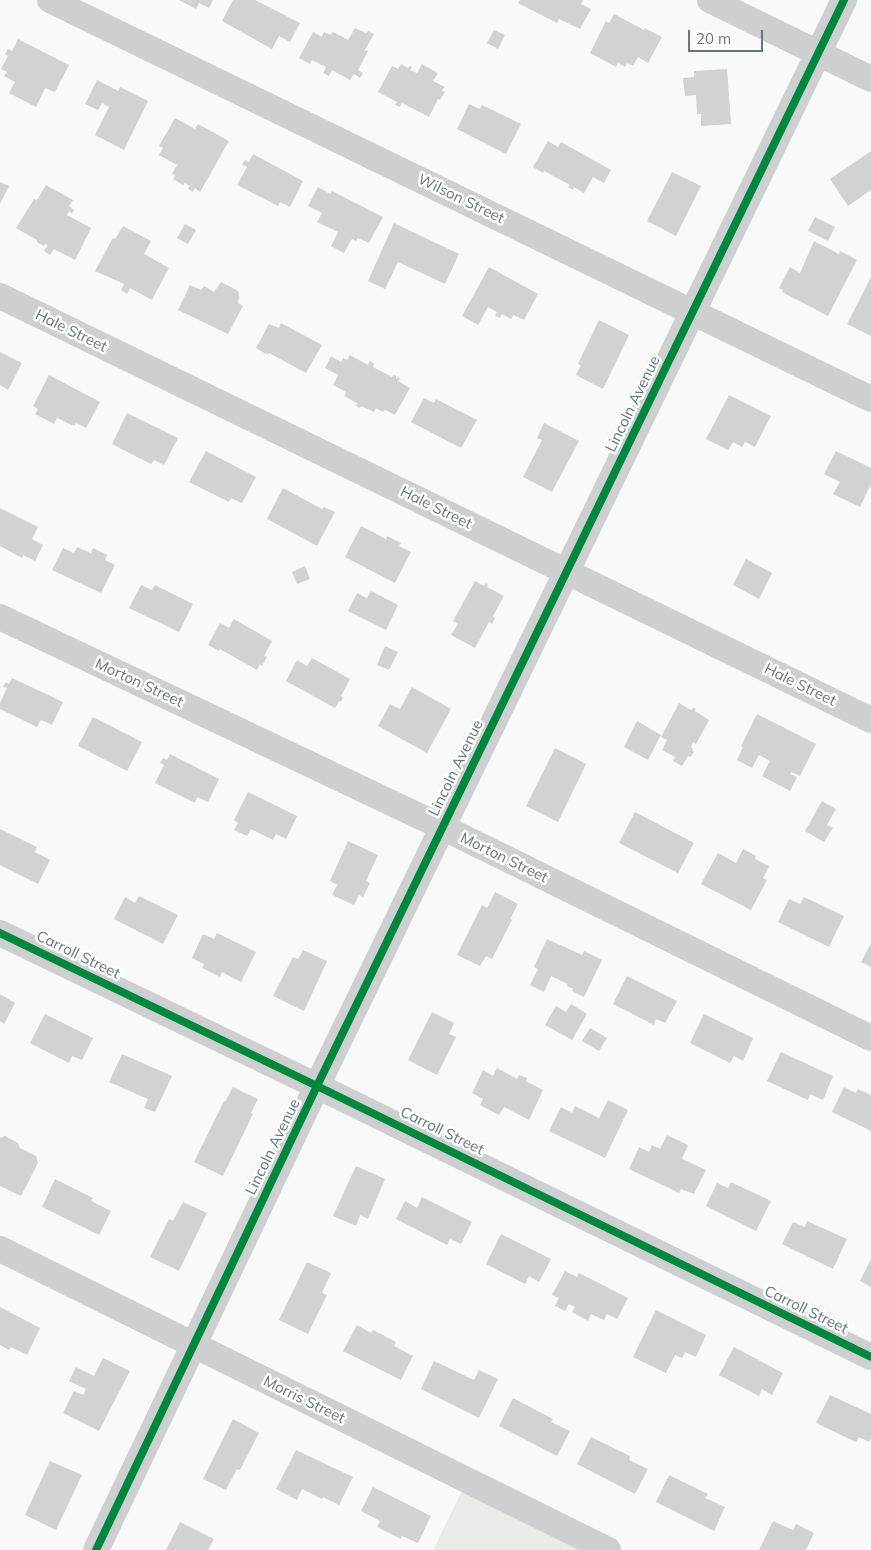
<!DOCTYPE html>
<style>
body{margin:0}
#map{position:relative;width:871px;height:1550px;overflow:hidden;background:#f9f9f9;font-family:Mulish,sans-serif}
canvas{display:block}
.scale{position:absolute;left:688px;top:30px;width:75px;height:22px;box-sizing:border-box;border:2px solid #657683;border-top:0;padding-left:6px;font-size:15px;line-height:18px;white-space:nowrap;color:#657683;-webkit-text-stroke:4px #fff;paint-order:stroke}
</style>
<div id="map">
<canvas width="871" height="1550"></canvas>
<div class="scale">20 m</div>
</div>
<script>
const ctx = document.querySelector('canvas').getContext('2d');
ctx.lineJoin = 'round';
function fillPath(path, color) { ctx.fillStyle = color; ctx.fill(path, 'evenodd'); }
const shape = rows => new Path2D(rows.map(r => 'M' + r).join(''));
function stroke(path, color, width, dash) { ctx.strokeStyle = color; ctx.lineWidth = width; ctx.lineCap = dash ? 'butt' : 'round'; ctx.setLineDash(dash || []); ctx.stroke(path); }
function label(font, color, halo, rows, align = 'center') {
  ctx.font = font + ' Mulish,sans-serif'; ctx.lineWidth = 5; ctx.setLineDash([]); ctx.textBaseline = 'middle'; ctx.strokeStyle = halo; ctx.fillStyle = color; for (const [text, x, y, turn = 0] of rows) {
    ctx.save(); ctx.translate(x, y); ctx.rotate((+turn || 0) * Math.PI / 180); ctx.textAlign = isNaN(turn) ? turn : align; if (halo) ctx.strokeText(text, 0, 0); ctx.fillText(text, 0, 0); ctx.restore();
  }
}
fillPath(shape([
 [462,1491,584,1550,433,1550]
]), '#e8ebe6');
fillPath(shape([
 [179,0,213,0,209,8,199,3,196,9],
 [233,0,255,0,300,23,290,42,279,36,272,49,222,21],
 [520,0,583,0,581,4,591,9,580,29,559,19,557,23,518,3],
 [614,14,644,30,645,28,662,37,648,63,638,57,633,66,627,63,625,67,618,63,616,67,590,53,606,21,609,23],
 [355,28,366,33,368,31,374,34,365,50,368,51,358,70,363,73,360,78,354,74,350,80,332,70,329,76,323,73,326,67,312,60,310,64,299,58,313,32,322,37,324,32,331,35,333,32,348,40],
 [494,30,505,35,498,49,487,43],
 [18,39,69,65,55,92,45,88,36,107,9,93,15,82,4,76,7,72,1,69,8,56,5,54,8,49,12,51],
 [401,64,408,68,410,66,412,67,410,70,417,73,422,64,438,73,433,81,445,87,442,90,445,92,440,100,438,99,429,117,402,103,400,107,395,105,397,102,378,92,392,66,398,69],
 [727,69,731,124,701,126,701,114,697,114,696,95,685,96,683,78,694,77,694,71],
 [97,80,118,91,120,87,148,101,124,150,95,135,109,107,102,103,98,110,85,104],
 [469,104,480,109,482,105,521,124,506,154,457,129],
 [175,118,195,129,198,124,229,141,200,192,195,188,193,192,188,189,190,186,185,183,183,185,173,179,175,175,172,173,177,165,159,155,163,148,159,146],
 [548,141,558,147,561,142,611,170,604,183,593,177,584,193,574,187,573,190,568,187,570,185,544,171,543,173,533,167],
 [871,151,871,190,848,206,830,179],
 [253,154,303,181,290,207,280,202,278,206,237,185,247,167,242,165,245,160,249,162],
 [672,172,701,186,676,236,647,221],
 [0,182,9,186,0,204],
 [46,185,73,200,69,206,74,210,72,214,69,211,67,215,91,228,75,260,54,249,50,255,44,251,48,245,45,244,44,246,37,242,37,240,16,228,34,199,37,200],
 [318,187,330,194,332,191,383,217,369,243,358,238,356,241,352,239,344,253,331,246,338,232,317,222,322,213,308,206],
 [815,217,835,227,828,241,808,231],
 [394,223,459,254,445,284,398,262,385,289,368,281],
 [185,224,196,230,188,244,177,238],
 [123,226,151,241,144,254,169,268,152,300,130,288,127,294,121,290,124,284,95,271,113,238,115,239],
 [814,241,839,254,840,251,857,260,828,316,782,292,783,290,779,288,790,267,800,273],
 [489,267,538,294,524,320,514,315,511,319,502,314,500,318,495,316,497,312,488,307,478,325,462,316],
 [871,277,871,336,847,324],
 [221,282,238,291,239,297,238,303,243,306,228,334,178,310,190,285,201,290,204,286,214,292],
 [599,320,629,335,603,389,576,375,581,365,578,364],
 [281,323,322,345,306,373,269,353,268,355,256,348,269,324,279,328],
 [0,352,22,363,8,390,0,385],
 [350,355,368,365,370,361,374,364,373,367,392,377,394,375,396,376,396,379,398,377,400,378,398,381,410,388,395,415,385,410,383,412,376,408,374,412,361,406,360,408,356,406,357,403,344,396,346,392,333,385,338,375,325,368,331,356,341,362,343,358,347,360],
 [49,375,100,402,86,428,76,423,74,426,57,418,54,424,35,414,38,409,33,406],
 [729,395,771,416,755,447,745,442,742,447,733,442,728,450,706,439],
 [424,398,434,403,436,399,477,420,461,448,411,422],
 [127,413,178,438,164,465,154,460,151,464,112,444],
 [544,423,579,441,552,492,523,477,542,440,537,438],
 [206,451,256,477,242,503,231,498,229,502,189,482],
 [836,451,871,468,871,484,860,507,833,494,840,482,824,474],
 [283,488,322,509,324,507,335,512,317,546,267,519],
 [0,508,38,527,32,539,43,545,35,561,23,555,22,558,0,546],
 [361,526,386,539,387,536,401,543,399,546,411,552,395,583,345,557],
 [77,547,91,553,93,548,107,555,105,560,115,565,101,593,52,570,63,548,74,553],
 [746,559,772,573,759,599,733,585],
 [305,566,310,579,297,584,292,572],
 [475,581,484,586,486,583,488,585,487,587,504,596,493,616,495,618,492,624,489,622,475,648,451,635,458,624,453,621],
 [141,585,152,590,155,585,193,604,179,632,129,608],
 [371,591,398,605,386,630,348,611,357,593,367,598],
 [234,619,272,641,264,656,267,657,262,666,260,664,257,670,220,649,219,651,208,645,220,623,229,628],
 [385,646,398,652,389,670,377,665],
 [312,658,350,679,341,696,343,698,341,702,339,701,335,708,286,681,297,660,307,666],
 [12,678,63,702,52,725,41,720,37,727,0,709,0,703,7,688,3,687,6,682,9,684],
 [412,687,451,709,427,753,378,726,390,704,400,709],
 [679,703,691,710,693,708,696,709,695,711,709,720,696,744,693,742,691,747,693,749,692,751,694,752,691,757,688,756,682,766,673,761,675,757,662,750,667,740,661,737],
 [757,714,816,744,800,776,791,772,790,774,797,777,790,791,762,776,770,761,759,755,752,768,737,760,743,747,741,746],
 [93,717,142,742,127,771,78,746],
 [637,721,661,735,648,760,624,747],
 [555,748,586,764,558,822,526,806],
 [170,754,219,779,208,802,197,797,195,803,155,783,164,765,160,763,163,758,167,760],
 [248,792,297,816,286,839,276,834,273,840,251,829,247,836,234,830,238,823,234,820],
 [822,801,836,809,827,825,833,828,824,842,805,831],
 [635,812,694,843,678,873,619,843],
 [0,829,37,847,35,852,50,860,38,884,0,865],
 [348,841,378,855,366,881,370,883,363,897,359,895,354,905,332,895,337,885,330,881],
 [743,849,756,856,755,859,769,866,763,878,767,880,751,910,701,884,718,853,736,863],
 [495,892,518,904,510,919,512,920,492,959,486,956,480,966,457,955,482,905,487,908],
 [139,896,178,915,163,944,114,919,125,897,135,903],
 [804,897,844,916,829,947,778,922,789,899,800,904],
 [217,933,256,952,241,982,222,972,220,977,202,968,204,964,192,958,203,934,214,939],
 [547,939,582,955,584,951,602,960,584,997,572,991,573,989,567,986,568,984,551,976,544,992,530,985,538,969,534,967],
 [871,943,871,967,861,962],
 [303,950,327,961,304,1011,273,996,293,957,298,959],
 [627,976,677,1001,665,1023,656,1019,654,1025,613,1004],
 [0,994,15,1003,4,1024,0,1021],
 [571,1004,587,1014,572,1040,545,1025,556,1006,566,1012],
 [432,1012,454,1023,449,1034,456,1037,437,1075,408,1060],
 [45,1014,93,1038,82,1060,72,1056,69,1063,30,1043],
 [704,1014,753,1038,743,1061,734,1056,730,1063,690,1043],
 [590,1028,607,1038,599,1051,582,1041],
 [781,1052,833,1076,823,1100,810,1094,808,1100,767,1081],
 [122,1054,172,1076,155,1112,144,1108,148,1099,109,1082],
 [497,1068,517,1079,519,1075,527,1078,526,1081,543,1090,529,1120,504,1107,499,1115,480,1105,483,1099,472,1093,483,1070,493,1076],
 [233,1087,258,1099,251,1113,253,1114,223,1176,194,1162,224,1101,225,1102],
 [844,1087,856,1093,858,1089,871,1095,871,1131,832,1112],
 [608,1100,628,1110,605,1158,549,1131,561,1107,572,1113,575,1106,599,1118],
 [667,1135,688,1145,682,1159,706,1170,694,1194,681,1189,679,1193,629,1169,639,1147,649,1152,652,1145,660,1149],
 [5,1136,18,1143,20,1148,36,1156,38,1163,21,1196,0,1186,0,1138],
 [356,1166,385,1179,368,1219,360,1215,356,1226,333,1216],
 [55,1179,93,1198,91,1201,111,1211,99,1235,42,1207],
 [731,1182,771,1201,756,1231,706,1206,717,1183,728,1188],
 [422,1197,472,1222,461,1244,450,1239,447,1245,396,1219,405,1201,417,1208],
 [183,1202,207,1213,179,1271,150,1257,169,1219,173,1221],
 [807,1221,847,1239,833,1269,782,1244,793,1222,805,1227],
 [501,1234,551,1259,539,1282,529,1276,525,1284,486,1264],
 [871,1259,871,1287,860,1281],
 [307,1262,331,1273,322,1293,327,1295,308,1334,279,1320],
 [565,1271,577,1277,579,1273,628,1298,617,1319,607,1314,604,1320,591,1314,588,1321,572,1312,575,1307,569,1304,565,1311,555,1306,559,1298,552,1295],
 [0,1307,40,1328,27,1355,11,1347,9,1350,0,1345],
 [656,1310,706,1335,696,1357,685,1352,682,1358,675,1355,666,1373,633,1357],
 [357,1325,371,1333,373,1330,396,1342,394,1346,413,1356,401,1380,343,1351],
 [734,1347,783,1373,772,1395,762,1389,759,1396,719,1375],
 [103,1358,130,1371,99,1431,63,1413,74,1391,83,1395,86,1389,69,1381,76,1367,94,1376],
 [434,1361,474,1380,479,1370,498,1379,479,1418,421,1389],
 [830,1395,871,1414,871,1438,869,1442,859,1437,856,1442,816,1423],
 [513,1398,553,1419,551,1422,570,1431,557,1456,499,1426],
 [233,1419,259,1433,240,1470,237,1469,226,1490,203,1479],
 [591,1437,630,1456,629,1460,648,1469,635,1494,577,1464],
 [296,1450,353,1477,339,1505,323,1497,322,1499,302,1489,297,1500,276,1489],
 [50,1461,82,1475,56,1530,25,1515],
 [669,1475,708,1494,705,1498,725,1507,714,1531,656,1502],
 [373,1487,431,1516,418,1543,402,1536,401,1539,377,1527,380,1521,361,1511],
 [773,1521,793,1530,796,1524,814,1533,806,1550,759,1550],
 [180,1522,214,1539,208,1550,166,1550]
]), '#d0d2d3');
stroke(shape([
 [50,0,871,399],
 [710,0,871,79],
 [0,296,871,720],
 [0,617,442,827,871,1038],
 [0,933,317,1086,871,1357],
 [0,1249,608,1550],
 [96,1550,317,1086,844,0]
]), '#cecfd0', 26);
stroke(shape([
 [0,933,317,1086,871,1357],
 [96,1550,317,1086,844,0]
]), '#00873e', 8);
label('15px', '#657683', '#fff', [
 ["Wilson Street",461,199,26],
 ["Hale Street",71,331,26],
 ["Lincoln Avenue",633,404,-64],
 ["Hale Street",436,508,26],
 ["Morton Street",139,683,25],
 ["Hale Street",800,685,26],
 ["Lincoln Avenue",456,768,-64],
 ["Morton Street",504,858,26],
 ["Carroll Street",78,955,26],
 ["Carroll Street",442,1131,26],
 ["Lincoln Avenue",273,1147,-64],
 ["Carroll Street",806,1310,26],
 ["Morris Street",304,1400,26]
]);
</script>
